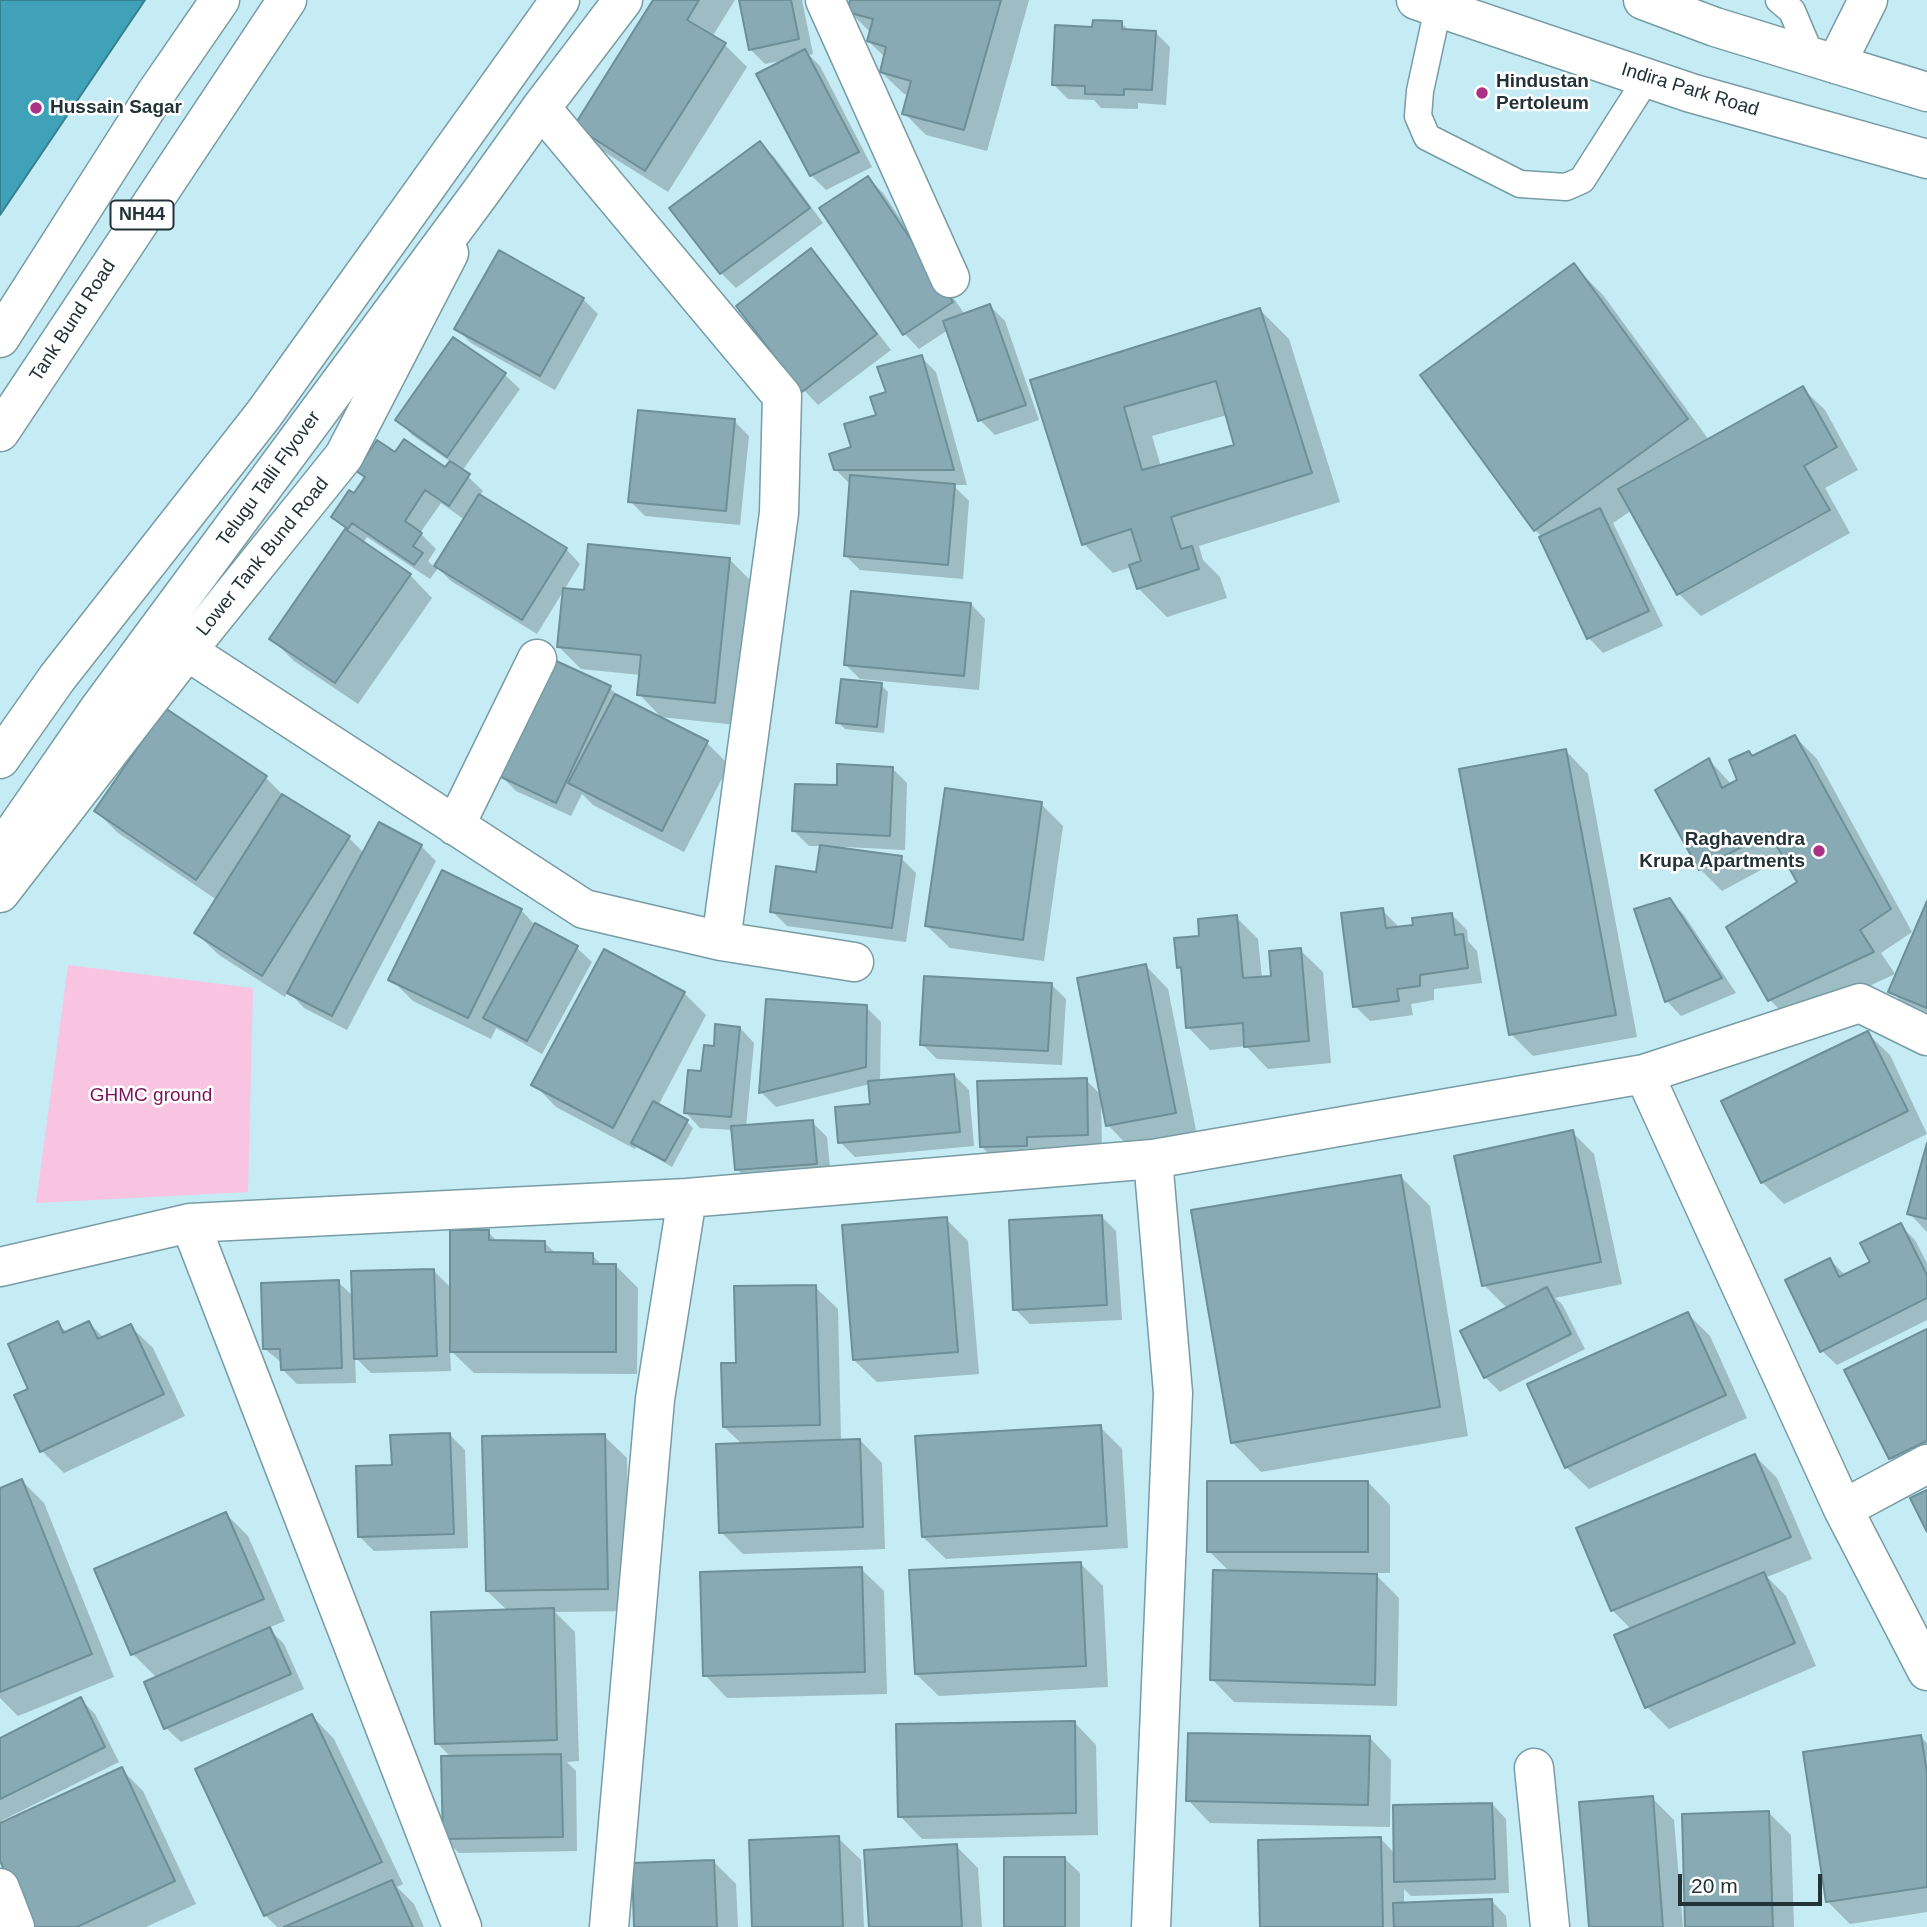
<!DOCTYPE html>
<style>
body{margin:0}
#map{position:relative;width:1927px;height:1927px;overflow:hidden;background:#c5ebf4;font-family:Arial,sans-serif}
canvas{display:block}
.scale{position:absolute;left:1678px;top:1874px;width:144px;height:32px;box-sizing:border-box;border:4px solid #233236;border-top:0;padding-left:9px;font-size:21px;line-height:24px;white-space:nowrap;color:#233236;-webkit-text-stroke:5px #fff;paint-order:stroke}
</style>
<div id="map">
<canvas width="1927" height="1927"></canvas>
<div class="scale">20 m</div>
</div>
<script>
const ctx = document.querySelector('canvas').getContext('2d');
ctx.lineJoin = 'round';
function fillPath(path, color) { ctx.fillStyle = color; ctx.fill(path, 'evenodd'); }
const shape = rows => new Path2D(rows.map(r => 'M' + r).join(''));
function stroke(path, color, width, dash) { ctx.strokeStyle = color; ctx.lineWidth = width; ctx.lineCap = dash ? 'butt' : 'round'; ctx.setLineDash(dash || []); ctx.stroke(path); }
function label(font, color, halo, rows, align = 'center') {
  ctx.font = font + ' Arial,sans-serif'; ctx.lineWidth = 5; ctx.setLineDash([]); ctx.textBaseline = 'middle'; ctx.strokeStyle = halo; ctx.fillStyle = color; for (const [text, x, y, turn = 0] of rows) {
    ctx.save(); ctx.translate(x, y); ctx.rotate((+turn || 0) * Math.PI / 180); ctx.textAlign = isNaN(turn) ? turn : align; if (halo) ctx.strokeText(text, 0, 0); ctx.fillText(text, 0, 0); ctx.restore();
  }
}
fillPath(shape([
 [68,965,253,988,248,1192,36,1203]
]), '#f9c4e2');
const water = shape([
 [0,0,145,0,0,215,0,0]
]);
fillPath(water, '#3fa2b8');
stroke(water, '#378091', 2);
fillPath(shape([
 [655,0,735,0,712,37,725,45,747,67,668,192,598,148,576,126],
 [741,0,802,0,813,54,809,55,820,66,872,167,826,190,811,175,759,74,785,60,765,64,750,49],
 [852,0,1029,0,987,151,926,135,904,113,909,95,904,94,881,72,885,57,868,41,871,33,849,11],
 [1121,23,1130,31,1155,32,1170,47,1166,105,1138,103,1138,109,1101,108,1094,100,1068,99,1053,84,1094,29],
 [760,143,775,158,823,223,736,288,721,273,672,208],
 [868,178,883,193,965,315,990,306,1005,321,1039,420,995,435,980,420,948,330,919,349,905,334],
 [811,250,825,265,891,350,818,405,804,390],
 [1574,266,1603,295,1709,440,1802,388,1825,410,1858,470,1825,488,1850,533,1701,616,1679,594,1632,510,1613,523,1663,626,1603,653,1589,638,1542,537,1535,530],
 [583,299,598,314,555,390,471,343,456,328],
 [1260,310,1289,339,1340,502,1199,546,1203,560,1220,577,1227,598,1167,617,1138,588,1131,567,1113,573,1084,544,1032,381],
 [1227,415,1236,446,1161,467,1152,436],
 [454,340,505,375,520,389,462,471,483,491,480,496,566,549,580,564,564,590,585,592,730,560,752,582,737,725,661,717,639,694,641,675,581,669,559,647,564,590,537,634,451,581,438,568,430,579,367,537,363,543,410,575,432,598,358,704,294,661,271,638,346,529,333,516,354,495,366,478,359,471,396,455,445,470,451,462,412,435,398,420],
 [441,503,465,520,435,568,428,561,436,549,420,533],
 [921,357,936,372,967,485,953,485,969,501,963,579,860,570,845,555,851,485,836,470,878,417,888,394],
 [734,421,749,436,740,525,645,516,630,501],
 [971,604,985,619,979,690,860,679,845,664],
 [881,685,888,692,884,733,845,729,838,722],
 [610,688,621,699,707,743,729,765,684,852,593,805,582,794,571,816,516,791,501,776],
 [1795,737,1817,759,1912,932,1881,953,1895,974,1792,1022,1770,1000,1799,882,1785,857,1722,891,1700,869,1709,760,1732,785,1739,781,1754,758],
 [1566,751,1588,774,1637,1037,1533,1056,1511,1034],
 [893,769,907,783,905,850,845,847,845,850,901,858,916,873,906,942,787,926,772,911,818,874,821,846,809,846,794,831,838,787],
 [266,778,287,799,349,838,364,853,421,846,436,861,347,1030,304,1008,288,991,285,997,219,955,196,933,217,900,118,833,96,811],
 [1041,804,1063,826,1044,961,950,948,927,926],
 [1669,900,1684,915,1736,993,1681,1016,1667,1001],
 [1927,905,1927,1019,1913,1013,1891,991],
 [521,910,536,926,577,948,592,962,542,1054,496,1028,491,1039,413,1001,391,979],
 [1382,910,1397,925,1398,928,1415,926,1452,915,1467,930,1468,941,1477,951,1482,983,1434,989,1434,1000,1411,1004,1413,1015,1370,1021,1355,1006],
 [1236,917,1258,939,1262,978,1273,977,1300,950,1323,972,1331,1063,1268,1069,1246,1046,1210,1050,1188,1027,1183,971,1179,967],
 [1146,966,1168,989,1197,1135,1130,1148,1108,1125,1103,1102,1101,1102,1102,1149,996,1161,981,1146,1086,1080,1102,1096],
 [1051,984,1066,999,1062,1065,937,1059,922,1044],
 [684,993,706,1015,658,1106,686,1121,693,1128,672,1167,637,1146,635,1149,556,1107,534,1084],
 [866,1007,881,1022,880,1082,954,1075,969,1090,974,1146,855,1157,840,1142,872,1105,870,1084,776,1107,761,1092],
 [740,1028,754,1043,746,1127,812,1122,827,1137,831,1178,752,1184,737,1169,733,1130,700,1128,686,1113,703,1073],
 [1867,1033,1890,1055,1927,1134,1784,1204,1762,1182],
 [1572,1132,1594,1154,1622,1284,1555,1298,1562,1304,1585,1349,1500,1392,1485,1377,1508,1309,1484,1285],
 [1927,1149,1927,1232,1909,1213],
 [1401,1177,1430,1206,1468,1436,1261,1472,1232,1442],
 [1101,1216,1116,1231,1122,1320,1030,1324,1015,1309],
 [946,1219,968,1241,979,1374,877,1382,854,1360],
 [1900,1225,1915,1240,1927,1263,1927,1320,1837,1365,1822,1351,1830,1260,1846,1276,1872,1262],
 [488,1232,498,1242,545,1243,556,1254,592,1255,603,1266,616,1266,638,1288,637,1374,474,1373,450,1350,451,1371,371,1373,355,1357,356,1383,297,1384,282,1369,282,1363,265,1349,338,1282,354,1297,434,1271,452,1289],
 [815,1287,838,1309,841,1441,860,1440,882,1463,885,1549,743,1554,721,1532,743,1445,724,1427,738,1365],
 [1688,1314,1710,1336,1747,1418,1589,1489,1566,1467],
 [58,1323,67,1333,89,1323,104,1338,130,1326,153,1348,185,1416,64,1473,42,1451,31,1390],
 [1927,1331,1927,1473,1913,1480,1891,1458],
 [1100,1427,1122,1449,1128,1548,946,1559,923,1537],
 [450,1435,465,1450,468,1548,374,1551,360,1537,393,1467],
 [604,1436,627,1458,630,1611,555,1612,575,1632,579,1761,567,1762,576,1771,577,1851,459,1853,444,1839,452,1758,437,1743,508,1611,487,1591],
 [1755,1456,1777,1478,1812,1559,1767,1577,1786,1596,1816,1666,1669,1729,1647,1707,1632,1630,1612,1610],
 [22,1481,44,1503,114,1677,18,1716,0,1698,0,1490],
 [1368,1482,1390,1505,1390,1573,1374,1573,1399,1598,1397,1706,1234,1702,1212,1679,1230,1572,1209,1551],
 [226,1514,248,1536,285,1621,268,1628,284,1644,304,1689,181,1742,166,1728,157,1678,133,1654,96,1570],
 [1081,1564,1103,1586,1108,1687,939,1696,916,1674],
 [861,1569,884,1591,887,1694,727,1698,705,1675],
 [81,1700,95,1714,119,1762,1,1821,3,1824,121,1769,143,1791,196,1904,146,1927,33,1927,0,1857,0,1740],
 [312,1716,334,1739,403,1884,397,1887,414,1904,424,1927,277,1927,265,1915],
 [1074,1722,1096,1745,1098,1835,922,1839,900,1816],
 [1369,1737,1391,1760,1390,1827,1210,1823,1188,1800],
 [1921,1737,1927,1743,1927,1912,1850,1924,1827,1901],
 [1652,1798,1674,1820,1683,1927,1591,1927],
 [1492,1804,1506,1819,1509,1893,1411,1896,1404,1889,1404,1904,1492,1901,1506,1916,1507,1927,1262,1927,1381,1839,1395,1854],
 [1768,1812,1791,1835,1794,1927,1687,1927],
 [838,1838,861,1860,864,1927,754,1927],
 [956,1846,978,1868,982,1927,871,1927],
 [1065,1859,1080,1873,1080,1927,1006,1927],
 [714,1862,736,1884,738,1927,636,1927]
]), '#0003');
const building = shape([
 [653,0,699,0,687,20,726,43,645,171,574,126,653,0],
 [739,0,791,0,799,39,749,50,739,0],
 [850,0,1001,0,964,130,902,114,911,81,880,72,886,47,867,41,873,19,847,12,850,0],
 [1093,20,1122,21,1122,29,1156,31,1152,90,1124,89,1124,95,1085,94,1085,86,1052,85,1055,25,1092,27,1093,20],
 [805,49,859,152,810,176,756,74,805,49],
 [760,141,810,208,720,274,669,208,760,141],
 [868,176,953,302,903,335,819,208,868,176],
 [811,248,877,334,802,392,736,306,811,248],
 [499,250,584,298,540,376,454,329,499,250],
 [1574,263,1688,419,1534,531,1420,375,1574,263],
 [990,304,1026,405,978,421,943,321,990,304],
 [1260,308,1312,473,1171,517,1181,549,1192,546,1199,569,1137,589,1129,565,1141,561,1131,529,1082,545,1030,380,1260,308],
 [1216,381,1234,445,1142,470,1124,407,1216,381],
 [453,337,506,373,447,457,395,420,453,337],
 [922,355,954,470,834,470,829,454,851,447,844,424,876,415,870,397,886,392,877,367,922,355],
 [1803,386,1837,447,1804,466,1830,510,1677,595,1618,489,1803,386],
 [638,410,735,419,726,511,628,502,638,410],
 [404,439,445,467,450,461,470,474,449,506,425,490,405,521,422,533,413,546,423,553,414,565,352,523,348,529,331,517,349,490,354,493,365,477,356,471,377,440,395,452,404,439],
 [850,475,955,484,948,565,844,556,850,475],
 [479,494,567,548,522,620,434,566,479,494],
 [1600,508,1649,611,1587,639,1539,537,1600,508],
 [345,529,411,574,335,683,269,639,345,529],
 [588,544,730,558,715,703,637,695,641,655,557,647,563,588,584,590,588,544],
 [851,591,971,603,964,676,844,665,851,591],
 [554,660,611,686,556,803,499,776,554,660],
 [841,679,882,683,877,727,836,723,841,679],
 [615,694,708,741,662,831,568,783,615,694],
 [165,708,267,776,196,880,94,811,165,708],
 [1795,735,1891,909,1860,930,1874,952,1768,1001,1726,927,1797,882,1769,832,1699,870,1655,790,1709,758,1722,788,1737,780,1729,760,1749,751,1752,756,1795,735],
 [1566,749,1616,1015,1509,1035,1459,769,1566,749],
 [837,764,893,767,890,836,792,831,795,784,837,785,837,764],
 [945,788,1042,802,1023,940,925,926,945,788],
 [282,794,350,836,262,976,194,933,282,794],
 [379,822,422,845,332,1016,287,993,379,822],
 [820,845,902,856,892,928,770,912,776,866,816,872,820,845],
 [442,870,522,909,468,1018,388,980,442,870],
 [1670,898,1722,978,1665,1002,1634,909,1670,898],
 [1927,901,1927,1008,1888,992,1927,901],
 [1383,908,1386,928,1413,925,1412,918,1452,913,1455,935,1463,934,1468,968,1420,975,1420,986,1397,989,1399,1001,1353,1007,1341,913,1383,908],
 [1237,915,1243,978,1271,976,1269,951,1301,948,1309,1041,1244,1047,1243,1023,1186,1028,1181,967,1177,968,1174,938,1199,936,1198,919,1237,915],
 [535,923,578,946,527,1041,483,1018,535,923],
 [604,949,685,992,613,1128,531,1085,604,949],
 [1146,964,1176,1113,1106,1126,1077,978,1146,964],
 [924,976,1052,983,1048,1051,920,1045,924,976],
 [766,999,867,1005,866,1067,759,1093,766,999],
 [715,1024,740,1027,731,1117,684,1113,688,1070,701,1071,704,1045,714,1046,715,1024],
 [1868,1031,1908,1111,1761,1183,1721,1101,1868,1031],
 [954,1074,960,1132,838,1143,835,1107,870,1104,868,1081,954,1074],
 [1087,1078,1088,1135,1027,1137,1027,1146,980,1147,977,1081,1087,1078],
 [653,1101,688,1120,665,1161,631,1143,653,1101],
 [813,1120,817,1164,735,1170,731,1126,813,1120],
 [1573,1130,1601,1262,1482,1286,1454,1156,1573,1130],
 [1927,1143,1927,1219,1907,1214,1927,1143],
 [1401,1175,1440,1407,1231,1443,1191,1210,1401,1175],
 [1102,1215,1107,1305,1013,1310,1009,1220,1102,1215],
 [947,1217,958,1352,853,1360,842,1225,947,1217],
 [1901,1223,1927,1275,1927,1298,1820,1352,1785,1280,1830,1258,1839,1277,1870,1262,1860,1243,1901,1223],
 [450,1230,489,1230,489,1240,545,1241,545,1252,593,1253,593,1264,616,1264,616,1352,450,1352,450,1230],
 [434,1269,437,1356,354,1359,351,1271,434,1269],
 [339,1280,342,1368,281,1370,280,1349,263,1349,261,1283,339,1280],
 [816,1285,820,1425,723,1427,721,1363,736,1363,734,1286,816,1285],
 [1547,1287,1571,1334,1484,1378,1460,1331,1547,1287],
 [1688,1312,1726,1395,1565,1468,1527,1384,1688,1312],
 [58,1321,63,1333,89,1321,98,1339,131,1324,164,1394,40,1452,14,1395,28,1389,8,1344,58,1321],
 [1927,1329,1927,1441,1889,1459,1844,1370,1927,1329],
 [1101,1425,1107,1526,922,1537,915,1436,1101,1425],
 [450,1433,454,1534,358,1537,356,1466,392,1465,390,1435,450,1433],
 [605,1434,608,1589,486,1591,482,1436,605,1434],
 [860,1439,863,1527,719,1533,716,1444,860,1439],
 [1755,1454,1791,1537,1611,1611,1576,1528,1755,1454],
 [22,1479,92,1654,0,1692,0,1488,22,1479],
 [1207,1481,1368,1481,1368,1552,1207,1552,1207,1481],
 [1927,1490,1927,1532,1910,1498,1927,1490],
 [226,1512,264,1599,131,1655,94,1569,226,1512],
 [1081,1562,1086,1666,915,1674,909,1570,1081,1562],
 [862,1567,865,1672,703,1676,700,1572,862,1567],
 [1213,1570,1377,1574,1375,1685,1210,1680,1213,1570],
 [1764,1572,1795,1643,1645,1708,1614,1635,1764,1572],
 [554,1608,557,1740,435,1744,431,1612,554,1608],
 [270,1627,291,1674,164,1729,144,1682,270,1627],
 [81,1697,105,1747,0,1799,0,1738,81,1697],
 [312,1714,382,1862,264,1916,195,1769,312,1714],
 [1075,1721,1076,1813,898,1817,896,1724,1075,1721],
 [1188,1733,1370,1736,1368,1805,1186,1801,1188,1733],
 [1921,1735,1927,1773,1927,1887,1826,1902,1803,1752,1921,1735],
 [561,1754,563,1837,443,1839,441,1756,561,1754],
 [122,1767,175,1881,77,1927,31,1927,0,1861,0,1823,122,1767],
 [1653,1796,1663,1927,1589,1927,1579,1802,1653,1796],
 [1492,1803,1495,1879,1394,1882,1393,1805,1492,1803],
 [1769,1811,1773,1927,1685,1927,1682,1814,1769,1811],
 [839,1836,843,1927,752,1927,749,1840,839,1836],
 [1381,1837,1383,1927,1260,1927,1258,1840,1381,1837],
 [957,1844,962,1927,869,1927,864,1850,957,1844],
 [1004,1857,1065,1857,1065,1927,1004,1927,1004,1857],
 [714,1860,717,1927,634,1927,632,1863,714,1860],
 [392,1880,413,1927,284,1927,392,1880],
 [1492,1899,1493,1927,1394,1927,1393,1903,1492,1899]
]);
fillPath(building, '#87aab4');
stroke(building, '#6c8f98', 2);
const lane = shape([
 [1779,0,1792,11,1811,56],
 [1438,8,1420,91,1418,116,1427,137,1520,184,1566,187,1582,180,1647,78]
]);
const street = shape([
 [825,0,950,278],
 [1836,64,1868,0],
 [541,108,782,396,779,513,721,941],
 [187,651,584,909,721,941,854,962],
 [455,826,537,659],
 [1644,1074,1843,1509,1927,1671],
 [190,1223,462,1927],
 [0,1267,190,1223,687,1198,1153,1159,1644,1074,1860,1003,1927,1036],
 [1843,1509,1927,1464],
 [1534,1768,1550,1927],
 [0,1888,15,1927],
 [609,1927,655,1399,687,1198],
 [1151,1927,1173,1393,1153,1159]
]);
const secondary = shape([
 [0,893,187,651,344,456,449,253]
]);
const primary = shape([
 [1416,0,1691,93,1927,159],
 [1643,0,1715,27,1927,92],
 [0,759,57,678,264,414,560,0],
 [0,852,99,709,481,192,541,108,623,0]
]);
const highway = shape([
 [0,338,156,93,220,0],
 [0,432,287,0]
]);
stroke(lane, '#789ca5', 29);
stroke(street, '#789ca5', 41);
stroke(secondary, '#789ca5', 41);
stroke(primary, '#789ca5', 41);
stroke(highway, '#789ca5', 41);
stroke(lane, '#fff', 26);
stroke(street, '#fff', 38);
stroke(secondary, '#fff', 38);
stroke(primary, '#fff', 38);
stroke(highway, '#fff', 38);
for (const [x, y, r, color] of [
 [1482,93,7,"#ab3184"],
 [36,108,7,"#ab3184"],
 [1819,851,7,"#ab3184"]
]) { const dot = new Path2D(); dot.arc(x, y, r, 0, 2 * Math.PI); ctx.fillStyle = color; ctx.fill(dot); stroke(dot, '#fff', 2.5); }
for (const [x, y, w] of [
 [142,215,63]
]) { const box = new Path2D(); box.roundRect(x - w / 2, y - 14.5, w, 29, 5); ctx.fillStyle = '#fff'; ctx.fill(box); stroke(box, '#233236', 2); }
label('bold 18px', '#233236', null, [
 ["NH44",142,215]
]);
label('bold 19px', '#233236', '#fff', [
 ["Hindustan",1496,82],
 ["Pertoleum",1496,104],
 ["Hussain Sagar",50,108],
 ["Raghavendra",1805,840,"right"],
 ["Krupa Apartments",1805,862,"right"]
], 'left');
label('19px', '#233236', '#fff', [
 ["Indira Park Road",1690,90,17],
 ["Tank Bund Road",73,321,-57],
 ["Telugu Talli Flyover",269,479,-54],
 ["Lower Tank Bund Road",263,557,-51]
]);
label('19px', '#77145a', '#fff', [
 ["GHMC ground",151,1096]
]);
</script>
